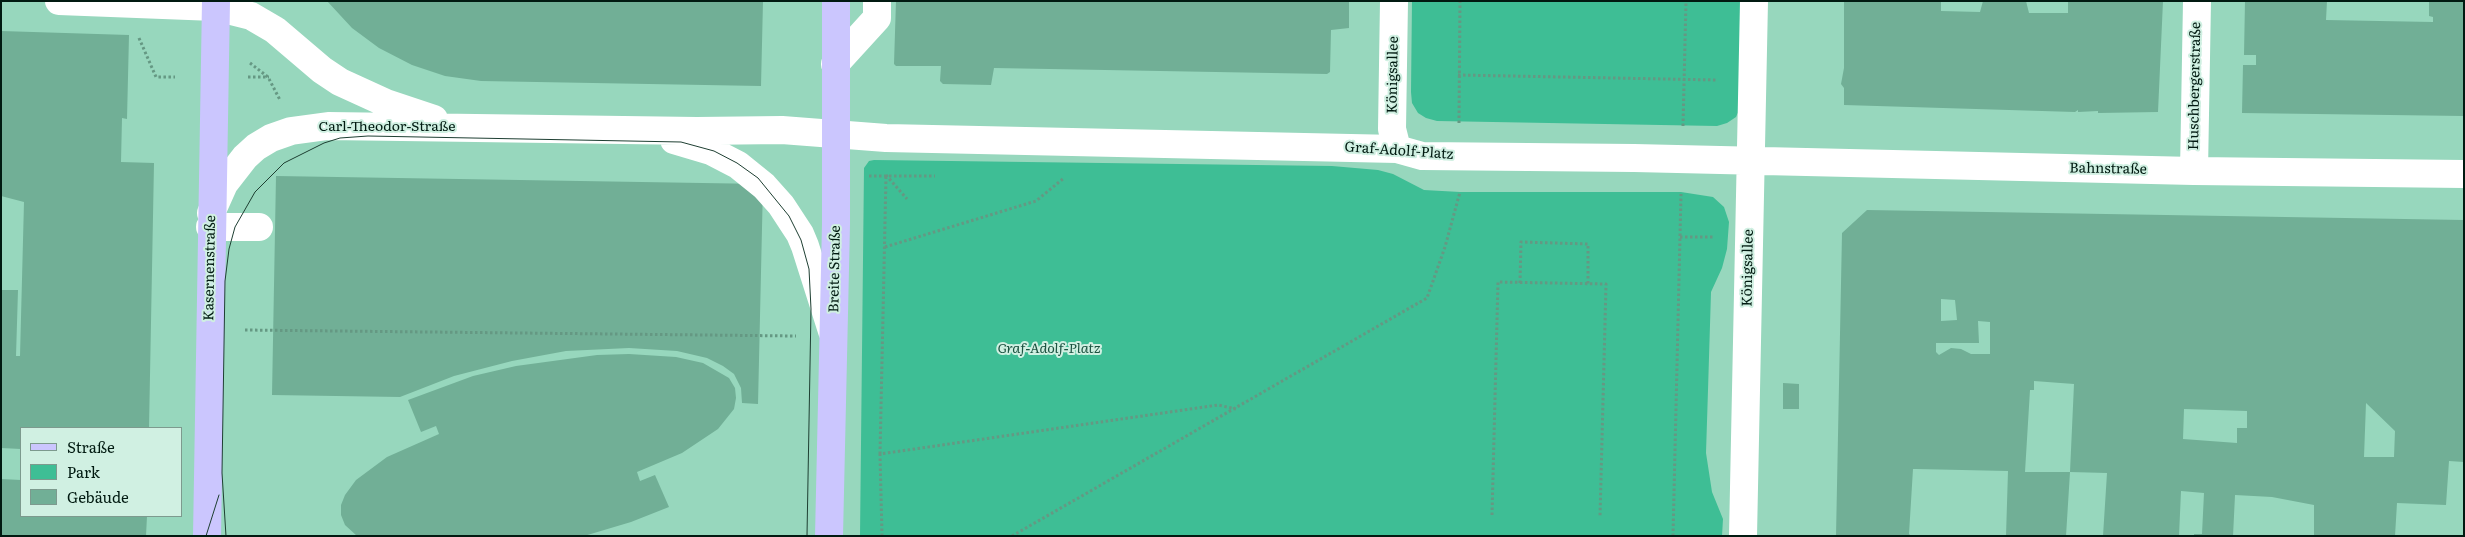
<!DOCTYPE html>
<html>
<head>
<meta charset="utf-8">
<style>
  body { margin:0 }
  #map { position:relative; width:2465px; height:537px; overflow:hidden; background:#97d7bd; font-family:Literata,serif }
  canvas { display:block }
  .frame { position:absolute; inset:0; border:2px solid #011a11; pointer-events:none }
  .legend { position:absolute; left:20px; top:427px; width:162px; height:90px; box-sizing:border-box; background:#d0f0e2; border:1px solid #7d9a8e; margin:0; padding:6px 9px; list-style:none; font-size:15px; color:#011a11 }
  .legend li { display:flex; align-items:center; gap:10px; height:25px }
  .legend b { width:25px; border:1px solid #7d9a8e }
</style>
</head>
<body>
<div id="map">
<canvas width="2465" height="537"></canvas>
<div class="frame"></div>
<ul class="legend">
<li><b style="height:6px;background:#cbc6fe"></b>Straße</li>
<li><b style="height:14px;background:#3ebe95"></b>Park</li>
<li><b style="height:14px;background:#71af96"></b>Gebäude</li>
</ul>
</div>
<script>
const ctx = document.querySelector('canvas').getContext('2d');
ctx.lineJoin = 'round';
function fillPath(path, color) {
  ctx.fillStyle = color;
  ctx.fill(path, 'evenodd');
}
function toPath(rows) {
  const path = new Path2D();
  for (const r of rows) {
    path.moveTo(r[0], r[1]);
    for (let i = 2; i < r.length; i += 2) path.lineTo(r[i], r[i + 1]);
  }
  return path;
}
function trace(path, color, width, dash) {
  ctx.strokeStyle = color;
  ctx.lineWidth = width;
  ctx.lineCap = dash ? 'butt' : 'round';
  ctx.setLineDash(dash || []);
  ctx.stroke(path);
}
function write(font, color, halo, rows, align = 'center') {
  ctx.font = font + ' Literata,serif';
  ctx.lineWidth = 4;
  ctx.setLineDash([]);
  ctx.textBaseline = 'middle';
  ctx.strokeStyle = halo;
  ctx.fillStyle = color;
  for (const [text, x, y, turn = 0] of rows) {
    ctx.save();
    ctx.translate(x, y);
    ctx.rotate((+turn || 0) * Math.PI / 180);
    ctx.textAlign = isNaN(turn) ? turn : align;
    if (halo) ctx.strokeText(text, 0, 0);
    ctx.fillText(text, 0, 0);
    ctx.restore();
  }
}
fillPath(toPath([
  [1412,1,1740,1,1740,108,1736,117,1727,123,1717,126,1437,121,1426,118,1418,113,1412,103,1411,92],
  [874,160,1332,166,1378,170,1393,174,1424,190,1460,192,1681,192,1713,197,1724,207,1729,222,1727,249,1722,268,1711,292,1708,390,1706,453,1712,492,1723,519,1722,536,860,536,864,168,869,161]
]), '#3ebe95');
fillPath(toPath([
  [327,1,763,1,761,86,481,81,445,76,412,65,379,48,352,28],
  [896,1,1349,1,1349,28,1331,30,1330,72,1327,74,994,68,991,85,943,84,940,81,941,66,896,66,894,64],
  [1844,1,1941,1,1941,11,1980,12,1983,1,2026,1,2029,13,2068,13,2068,1,2163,1,2158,112,2098,113,2098,111,2078,112,2078,110,2075,112,1844,105,1844,88,1841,84,1844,68],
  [2245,1,2327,1,2326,20,2433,22,2433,17,2429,16,2429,1,2464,1,2464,116,2242,113,2243,65,2256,65,2256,55,2244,55],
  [1,31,129,35,127,119,122,118,121,162,154,163,149,428,21,428,21,449,1,448,1,290,18,290,16,356,20,356,24,202,1,196],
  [276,176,763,184,758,404,742,403,741,388,734,374,723,366,707,358,677,351,629,348,566,351,512,361,454,376,400,397,272,395],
  [1867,210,2464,220,2464,462,2449,461,2446,505,2397,503,2395,536,2314,536,2314,505,2272,497,2235,495,2233,536,2194,536,2194,534,2202,534,2204,493,2181,491,2179,536,2103,536,2107,473,2070,472,2074,384,2034,381,2034,390,2030,390,2025,472,2070,472,2066,536,2006,536,2008,471,1916,469,1913,469,1909,534,1911,536,1836,536,1842,233],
  [1941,299,1955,300,1957,320,1941,321],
  [1978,321,1990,322,1990,354,1971,354,1961,349,1951,348,1939,355,1936,352,1936,343,1979,343],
  [2366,403,2395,431,2394,457,2364,457],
  [2184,409,2247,411,2247,428,2237,428,2237,443,2183,439],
  [629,354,676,357,703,363,729,378,735,388,736,398,734,409,718,429,682,453,637,472,640,481,655,475,669,507,631,522,584,536,357,536,345,525,341,515,341,505,345,495,356,480,387,457,439,434,436,426,421,432,408,400,473,376,516,366,597,355],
  [1783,383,1799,384,1799,409,1783,409],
  [1,479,21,480,21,516,147,516,146,536,1,536]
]), '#71af96');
trace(toPath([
  [139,38,156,77,175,77],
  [250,63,268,77,280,100],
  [1458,75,1717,80],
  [248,77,269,77],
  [1459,123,1460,1],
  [1683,126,1686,1],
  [886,175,907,199],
  [869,176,935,176],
  [1680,237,1715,237],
  [885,247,1036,201,1064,178],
  [1520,283,1521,242,1588,244,1588,284],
  [245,330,796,336],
  [880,454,886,176],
  [1492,515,1498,282,1606,284,1600,517],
  [882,536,880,454,1218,405,1236,409],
  [1012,536,1427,298,1445,247,1460,192],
  [1673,536,1681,194]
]), '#659883', 3, [2.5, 2.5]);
trace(toPath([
  [59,1,215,7,251,16,275,30,322,70,340,82,386,103,434,119],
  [1394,1,1392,129,1397,149],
  [835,64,877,18,877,1],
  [674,140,711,151,738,165,764,186,781,205,800,234,805,246,832,331],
  [2194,171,2197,1],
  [211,213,224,184,245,157,256,147,271,138,291,131,328,126,697,131,782,130,886,138,1397,149,1422,156,1634,158,2194,171,2464,174],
  [210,227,259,227],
  [1743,536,1754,1]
]), '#fff', 28);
trace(toPath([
  [207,536,216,1],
  [829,536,836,224,836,1]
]), '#cbc6fe', 28);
trace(toPath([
  [206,536,219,495],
  [226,536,222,473,225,281,229,249,235,227,255,192,284,163,324,143,340,138,368,136,681,142,714,151,737,163,758,178,789,216,801,240,809,269,811,309,807,536]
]), '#1e3f32', 1);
write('14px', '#011a11', '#d0f0e2', [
  ["Königsallee",1393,75,-89],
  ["Huschbergerstraße",2195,86,-89],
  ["Carl-Theodor-Straße",387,127],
  ["Graf-Adolf-Platz",1399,151,4],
  ["Bahnstraße",2108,169,1],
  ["Kasernenstraße",210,268,-89],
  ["Königsallee",1748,268,-89],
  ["Breite Straße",835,269,-89]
]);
write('italic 14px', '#1b5240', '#d0f0e2', [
  ["Graf-Adolf-Platz",1049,349]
]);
</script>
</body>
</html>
